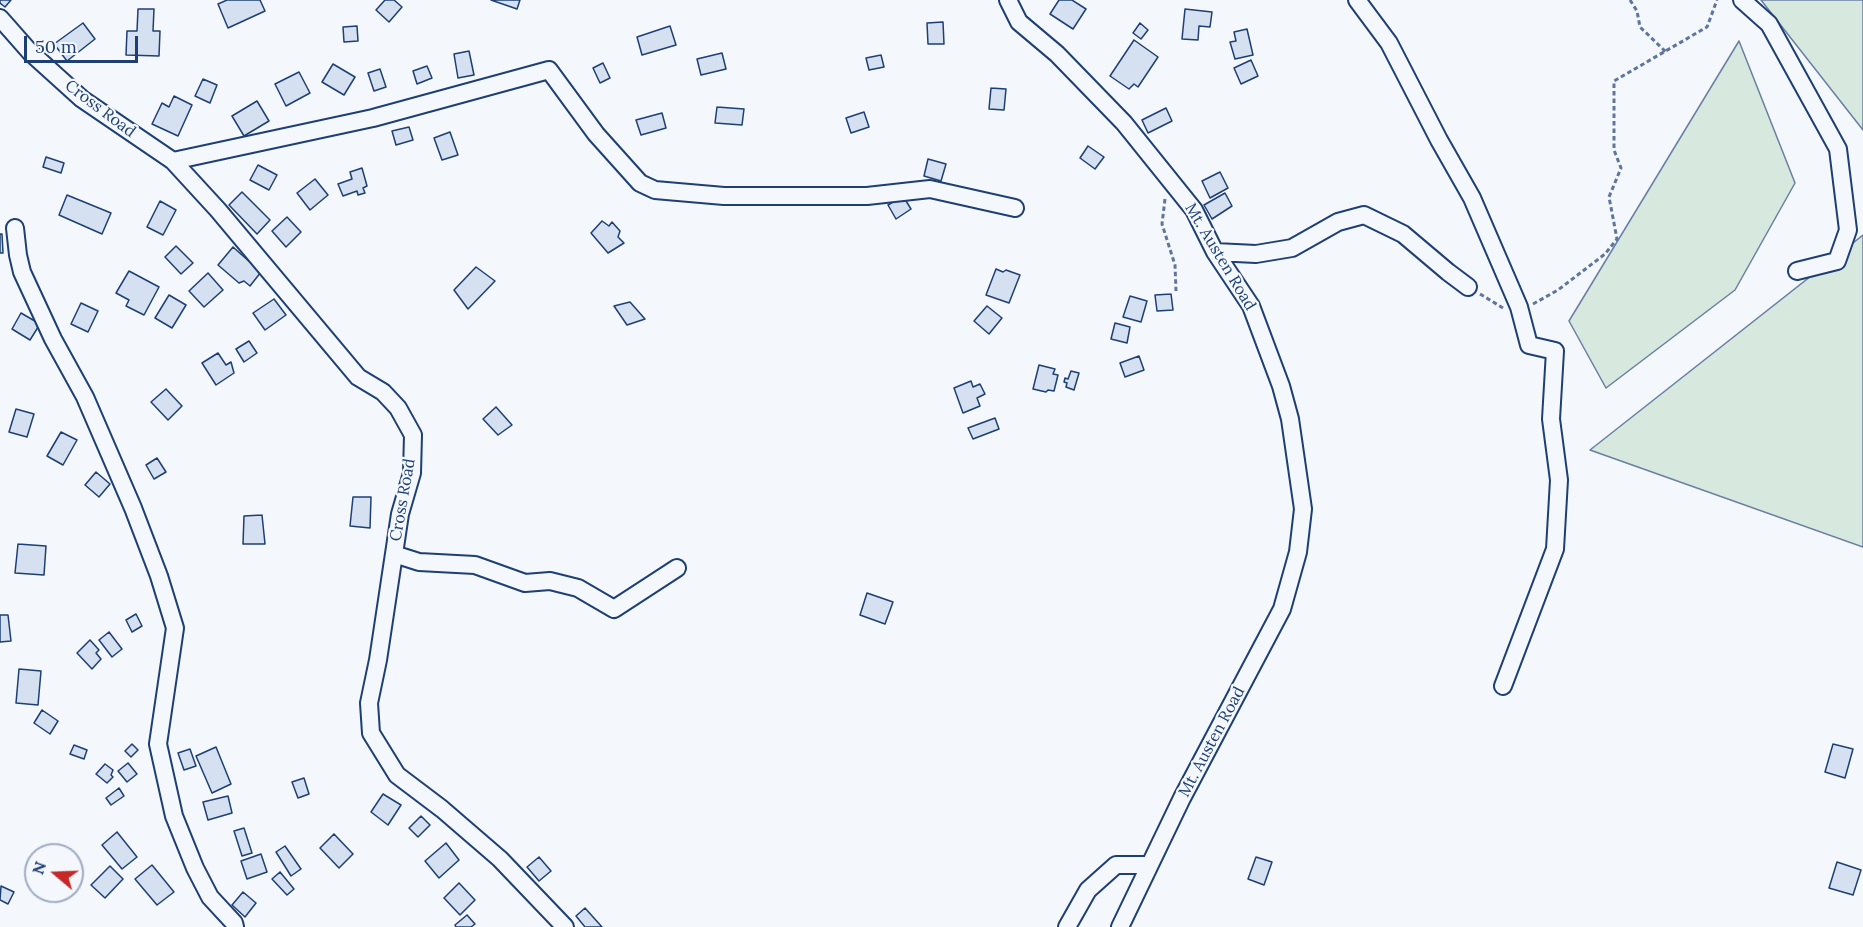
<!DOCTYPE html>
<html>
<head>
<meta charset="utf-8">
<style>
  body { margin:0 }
  #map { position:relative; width:1863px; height:927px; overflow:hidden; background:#f4f7fb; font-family:Lora,serif }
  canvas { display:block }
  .north { position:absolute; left:24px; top:843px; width:60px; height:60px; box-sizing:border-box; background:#f4f7fb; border:2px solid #9eadc5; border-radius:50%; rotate:289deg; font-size:16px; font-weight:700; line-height:24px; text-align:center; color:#1d3f73 }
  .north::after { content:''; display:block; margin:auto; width:21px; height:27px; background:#c62828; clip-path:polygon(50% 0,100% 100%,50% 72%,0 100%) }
  .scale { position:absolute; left:24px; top:36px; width:114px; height:27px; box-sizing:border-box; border:3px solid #1d3f73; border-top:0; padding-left:8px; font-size:18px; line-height:21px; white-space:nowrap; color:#1d3f73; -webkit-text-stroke:4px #f4f7fb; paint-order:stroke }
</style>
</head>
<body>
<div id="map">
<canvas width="1863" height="927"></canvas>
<div class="north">N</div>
<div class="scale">50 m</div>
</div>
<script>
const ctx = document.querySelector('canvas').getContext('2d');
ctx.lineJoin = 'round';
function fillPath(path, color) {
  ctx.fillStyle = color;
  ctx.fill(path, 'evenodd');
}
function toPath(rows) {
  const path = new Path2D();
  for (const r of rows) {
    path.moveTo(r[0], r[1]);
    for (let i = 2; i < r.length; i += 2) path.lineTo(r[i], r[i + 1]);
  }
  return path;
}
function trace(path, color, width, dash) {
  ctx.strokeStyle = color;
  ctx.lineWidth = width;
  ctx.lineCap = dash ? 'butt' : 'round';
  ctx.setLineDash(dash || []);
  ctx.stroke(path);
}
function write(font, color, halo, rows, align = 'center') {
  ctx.font = font + ' Lora,serif';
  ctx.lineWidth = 4.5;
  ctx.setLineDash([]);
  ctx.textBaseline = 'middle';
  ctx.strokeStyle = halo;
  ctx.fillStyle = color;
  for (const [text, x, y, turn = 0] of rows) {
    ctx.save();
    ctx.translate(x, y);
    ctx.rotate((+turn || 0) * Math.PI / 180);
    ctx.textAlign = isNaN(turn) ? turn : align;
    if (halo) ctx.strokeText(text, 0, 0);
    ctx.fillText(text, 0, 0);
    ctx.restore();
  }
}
const green = toPath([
  [1761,0,1863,0,1863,130,1761,0],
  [1739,41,1795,183,1735,290,1606,388,1569,321,1739,41],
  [1863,235,1863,547,1590,450,1863,235]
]);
fillPath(green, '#d7e8df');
trace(green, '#687fa3', 1.5);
const building = toPath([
  [0,0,11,0,5,7,0,3,0,0],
  [227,0,260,0,265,11,228,28,218,4,227,0],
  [385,0,394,0,402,7,389,22,376,10,385,0],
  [491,0,520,0,517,9,491,0],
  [1059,0,1072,0,1086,9,1073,29,1050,14,1059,0],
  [138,9,154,9,153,31,160,31,159,56,126,55,127,31,137,31,138,9],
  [1185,9,1212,12,1210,27,1199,26,1198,40,1182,39,1185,9],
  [943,22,944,44,928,44,927,23,943,22],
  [83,23,95,39,67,61,54,44,83,23],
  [1140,23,1148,30,1141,39,1133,33,1140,23],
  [357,26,358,41,344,42,343,27,357,26],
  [670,26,676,45,642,55,637,37,670,26],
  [1247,29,1253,55,1235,59,1230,42,1236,41,1234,32,1247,29],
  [1134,40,1158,57,1138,87,1134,84,1129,89,1110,76,1134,40],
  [469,51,474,75,458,78,454,54,469,51],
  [722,53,726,69,701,75,697,59,722,53],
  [881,55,884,67,869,70,866,58,881,55],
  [1251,60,1258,76,1241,84,1234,68,1251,60],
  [603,63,610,78,600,83,593,68,603,63],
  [333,64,355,77,344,95,322,82,333,64],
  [427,66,432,78,417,84,413,71,427,66],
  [380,69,386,87,374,91,368,73,380,69],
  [299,72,310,93,286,106,275,84,299,72],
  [203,79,217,85,210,103,195,96,203,79],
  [991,88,1006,89,1004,110,989,109,991,88],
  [174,96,192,105,178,136,152,124,162,103,169,107,174,96],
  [257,101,269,121,244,136,232,116,257,101],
  [717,107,744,109,742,125,715,123,717,107],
  [1166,108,1172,121,1148,133,1142,120,1166,108],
  [864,112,869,127,851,133,846,118,864,112],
  [662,113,666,128,641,135,636,120,662,113],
  [409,127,413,140,396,145,392,131,409,127],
  [450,132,458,155,442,160,434,138,450,132],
  [1088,146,1104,157,1095,169,1080,158,1088,146],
  [46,157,64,163,61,173,43,167,46,157],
  [928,159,946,164,941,181,924,176,928,159],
  [258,165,277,175,269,190,250,180,258,165],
  [362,168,367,186,363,188,365,193,358,195,357,191,343,196,338,184,352,179,350,172,362,168],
  [1220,172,1228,188,1210,198,1202,181,1220,172],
  [315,179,328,195,310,210,297,193,315,179],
  [242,192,270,220,257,234,229,205,242,192],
  [1225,193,1232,206,1212,219,1204,205,1225,193],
  [67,195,111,213,102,234,59,215,67,195],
  [903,196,911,209,896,219,888,205,903,196],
  [160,201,176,210,163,235,147,227,160,201],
  [287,217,301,232,286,247,272,231,287,217],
  [602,221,609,226,612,222,620,231,618,237,624,243,608,253,591,233,602,221],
  [0,234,2,234,3,253,0,253,0,234],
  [176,246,193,263,181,274,165,257,176,246],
  [233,247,261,272,250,286,244,281,239,283,218,265,233,247],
  [476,267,495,281,468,309,454,290,476,267],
  [996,269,1003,272,1006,270,1020,275,1009,303,986,295,996,269],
  [129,271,159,287,144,315,126,306,129,300,116,293,129,271],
  [208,273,223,290,204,307,189,291,208,273],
  [1171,294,1173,310,1157,311,1155,295,1171,294],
  [169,295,186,305,172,328,155,318,169,295],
  [1130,296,1147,301,1141,322,1123,317,1130,296],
  [274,299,286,315,265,330,253,313,274,299],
  [630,302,645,319,627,325,614,306,630,302],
  [81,303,98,311,88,332,71,324,81,303],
  [987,306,1002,318,989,334,974,321,987,306],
  [21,313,40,324,30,340,12,329,21,313],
  [1115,323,1130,327,1127,343,1111,339,1115,323],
  [249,341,257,353,244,362,236,349,249,341],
  [218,353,226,365,231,362,234,373,216,385,202,363,218,353],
  [1139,356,1144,370,1125,377,1120,363,1139,356],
  [1039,365,1055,369,1053,374,1058,375,1054,391,1048,390,1046,392,1033,389,1039,365],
  [1071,371,1079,373,1074,390,1066,387,1067,383,1064,382,1065,378,1068,379,1071,371],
  [971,381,973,387,980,384,985,394,977,398,980,406,963,413,954,388,971,381],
  [166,389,182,406,168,420,151,402,166,389],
  [496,407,512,425,498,435,483,419,496,407],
  [16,409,34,414,27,437,9,432,16,409],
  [995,418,999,429,973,439,968,428,995,418],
  [61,432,77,440,63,465,47,456,61,432],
  [157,458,166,472,154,479,146,465,157,458],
  [96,472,110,484,99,497,85,485,96,472],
  [353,497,371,497,370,528,350,526,353,497],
  [262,515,265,544,243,544,244,516,262,515],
  [18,544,46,546,44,575,15,573,18,544],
  [867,593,893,602,885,624,860,615,867,593],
  [136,614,142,626,132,632,126,620,136,614],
  [0,615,8,615,11,641,0,642,0,615],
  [109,632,122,649,112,657,99,640,109,632],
  [90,640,99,650,96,653,101,659,92,669,77,653,90,640],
  [19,669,41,671,38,705,16,703,19,669],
  [42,710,58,721,50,734,34,723,42,710],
  [132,744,138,750,131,757,125,751,132,744],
  [1833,744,1853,749,1845,778,1825,772,1833,744],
  [74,745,87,750,84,759,70,754,74,745],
  [216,747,231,784,212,793,196,756,216,747],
  [190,749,196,766,184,770,178,753,190,749],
  [128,763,137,774,127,782,118,771,128,763],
  [105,764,113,770,111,775,113,777,107,783,96,774,105,764],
  [304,778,309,794,298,798,292,782,304,778],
  [119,788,124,796,111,805,106,798,119,788],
  [383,794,401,805,388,825,371,812,383,794],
  [228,796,232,813,208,820,203,802,228,796],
  [421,816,430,825,418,837,409,828,421,816],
  [244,828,252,853,242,856,234,831,244,828],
  [117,832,137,857,122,869,102,845,117,832],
  [334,834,353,854,339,868,320,848,334,834],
  [446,843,459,860,439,878,425,861,446,843],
  [285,846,301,869,291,876,276,852,285,846],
  [261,854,267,872,247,879,241,861,261,854],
  [539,857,551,871,539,881,527,867,539,857],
  [1256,857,1272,862,1264,885,1248,879,1256,857],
  [1837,862,1861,870,1853,895,1829,888,1837,862],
  [152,865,174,892,157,905,135,879,152,865],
  [110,866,123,879,105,898,91,885,110,866],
  [280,872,294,889,287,895,272,879,280,872],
  [459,883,475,900,460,915,444,898,459,883],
  [1,886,14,892,8,904,0,900,1,886],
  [243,892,256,903,245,917,232,905,243,892],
  [585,908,602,927,585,927,576,916,585,908],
  [467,915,475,924,471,927,456,927,455,925,467,915]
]);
fillPath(building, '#d5e0f0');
trace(building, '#1d3f73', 1.5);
const minor = toPath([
  [1008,0,1019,22,1057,54,1124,123,1194,210,1215,252,1251,306,1281,386,1290,419,1303,509,1298,552,1282,609,1182,798,1120,927],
  [1357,0,1389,43,1439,140,1472,198,1519,307,1529,345,1555,351,1551,419,1559,480,1555,549,1503,686],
  [1742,0,1769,24,1838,149,1848,230,1837,261,1797,271],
  [0,18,30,52,82,99,173,161,218,210,358,377,383,392,398,408,413,435,412,473,400,514,378,660,369,703,371,733,397,775,442,809,500,859,565,927],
  [173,161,373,118,549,70,596,134,640,183,655,190,724,196,867,196,930,189,1015,208],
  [15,228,18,255,22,272,53,339,85,397,133,508,159,576,175,628,158,744,174,816,195,868,210,897,234,923,235,927],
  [1215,252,1256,254,1292,248,1338,222,1364,215,1403,234,1448,272,1468,287],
  [394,554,419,562,475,565,525,583,550,581,578,588,614,609,677,568],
  [1067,927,1088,890,1116,865,1149,865]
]);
trace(minor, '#1d3f73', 20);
trace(toPath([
  [1630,0,1637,11,1640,27,1666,52],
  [1165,199,1162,224,1175,265,1176,291],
  [1480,294,1503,308],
  [1533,304,1558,290,1605,254,1617,239,1609,197,1621,168,1614,150,1614,81,1707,27,1717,0]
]), '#5e769c', 3, [4.5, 3]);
trace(minor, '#f4f7fb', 16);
write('16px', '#1d3f73', '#f4f7fb', [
  ["Cross Road",100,109,37],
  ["Mt. Austen Road",1220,257,59],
  ["Cross Road",403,500,-80],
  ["Mt. Austen Road",1212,742,-62]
]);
</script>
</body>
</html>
